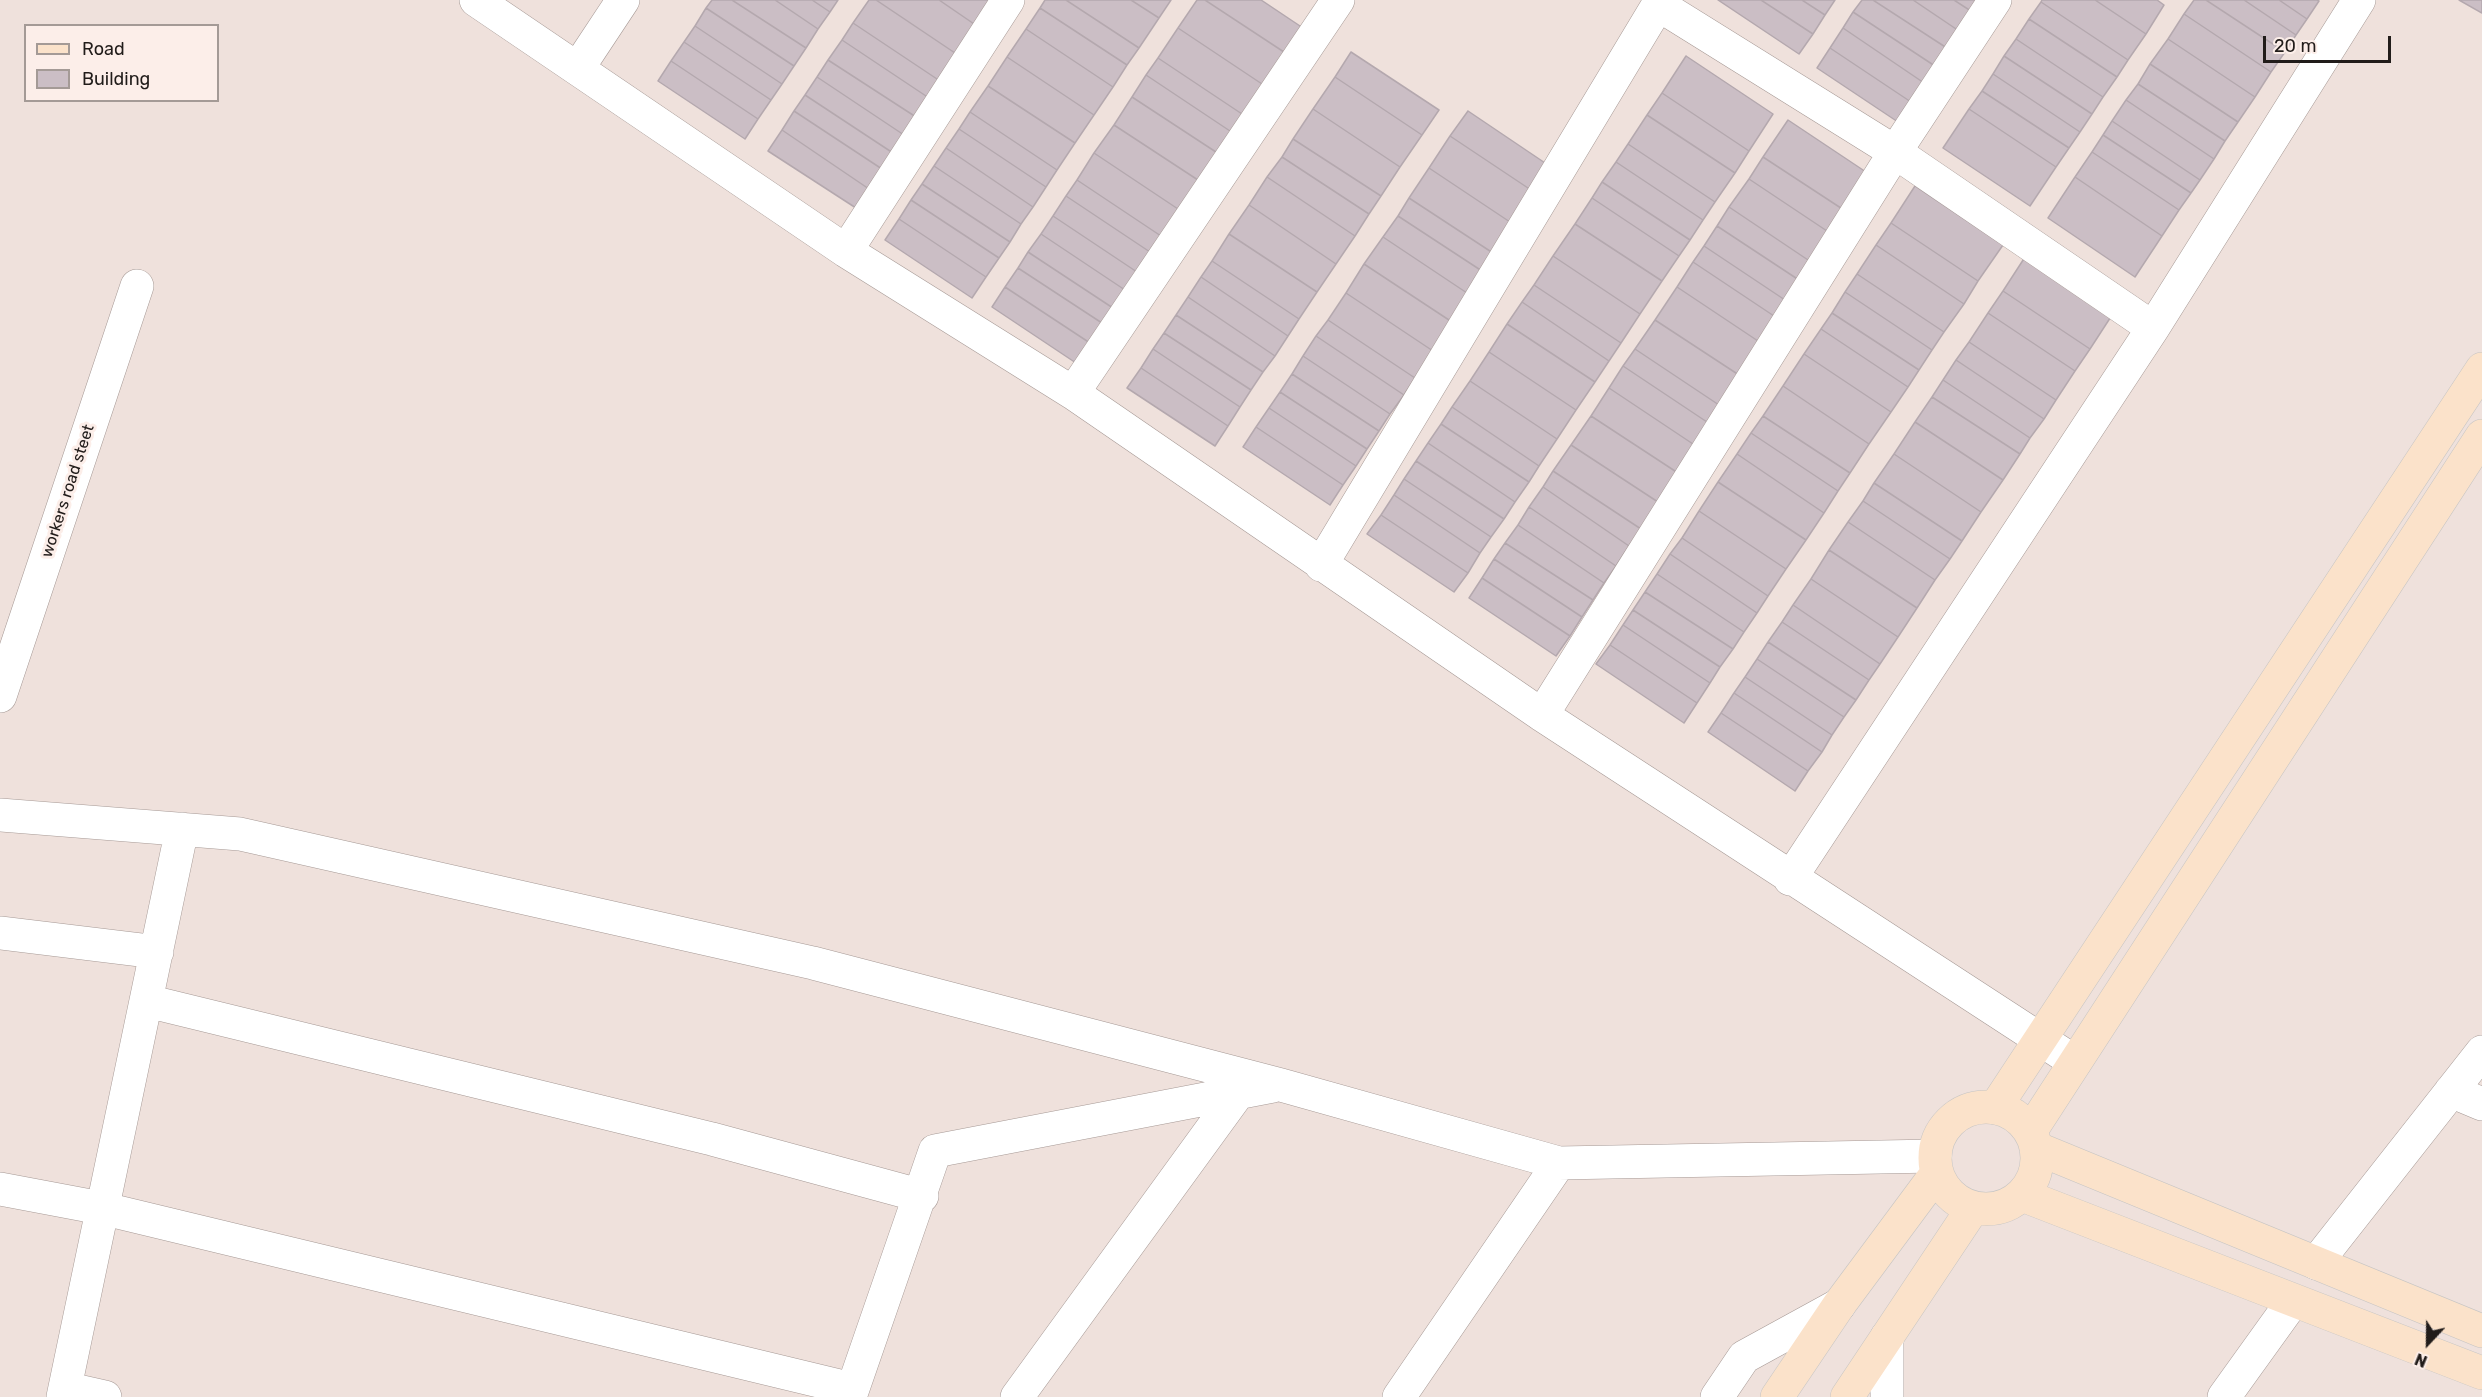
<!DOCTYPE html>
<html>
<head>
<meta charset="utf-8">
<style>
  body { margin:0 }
  #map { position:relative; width:2482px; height:1397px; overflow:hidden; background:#efe1dc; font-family:Rubik,sans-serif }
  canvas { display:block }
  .legend { position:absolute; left:24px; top:24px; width:195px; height:78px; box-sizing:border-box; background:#fceee9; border:2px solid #a49a96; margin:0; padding:8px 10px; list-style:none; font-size:18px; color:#211c1a }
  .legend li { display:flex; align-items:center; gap:12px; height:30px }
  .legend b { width:30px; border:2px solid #a49a96 }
  .north { position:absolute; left:2398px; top:1313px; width:60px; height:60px; -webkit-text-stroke:4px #fceee9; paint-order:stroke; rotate:202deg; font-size:16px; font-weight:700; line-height:24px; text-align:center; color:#211c1a }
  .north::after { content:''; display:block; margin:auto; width:21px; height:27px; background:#211c1a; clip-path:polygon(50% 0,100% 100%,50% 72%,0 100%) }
  .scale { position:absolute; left:2263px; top:36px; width:128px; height:27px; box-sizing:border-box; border:3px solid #211c1a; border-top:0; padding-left:8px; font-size:18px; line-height:21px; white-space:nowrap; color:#211c1a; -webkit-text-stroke:4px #fceee9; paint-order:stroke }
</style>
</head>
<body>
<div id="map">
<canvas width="2482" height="1397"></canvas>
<ul class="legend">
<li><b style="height:8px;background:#fbe2ca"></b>Road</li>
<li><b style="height:16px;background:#cbbec5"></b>Building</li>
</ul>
<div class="north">N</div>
<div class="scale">20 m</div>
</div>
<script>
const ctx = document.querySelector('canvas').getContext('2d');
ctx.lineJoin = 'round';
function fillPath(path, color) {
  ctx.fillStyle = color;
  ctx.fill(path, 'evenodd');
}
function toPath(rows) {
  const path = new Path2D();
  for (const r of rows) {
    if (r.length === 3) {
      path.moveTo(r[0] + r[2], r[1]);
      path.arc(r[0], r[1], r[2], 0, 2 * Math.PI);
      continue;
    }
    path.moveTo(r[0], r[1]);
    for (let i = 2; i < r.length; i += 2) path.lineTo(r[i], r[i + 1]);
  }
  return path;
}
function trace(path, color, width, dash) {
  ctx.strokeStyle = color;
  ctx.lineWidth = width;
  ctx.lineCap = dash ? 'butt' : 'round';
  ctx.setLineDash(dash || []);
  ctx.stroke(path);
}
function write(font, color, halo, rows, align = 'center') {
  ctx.font = font + ' Rubik,sans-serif';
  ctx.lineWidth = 6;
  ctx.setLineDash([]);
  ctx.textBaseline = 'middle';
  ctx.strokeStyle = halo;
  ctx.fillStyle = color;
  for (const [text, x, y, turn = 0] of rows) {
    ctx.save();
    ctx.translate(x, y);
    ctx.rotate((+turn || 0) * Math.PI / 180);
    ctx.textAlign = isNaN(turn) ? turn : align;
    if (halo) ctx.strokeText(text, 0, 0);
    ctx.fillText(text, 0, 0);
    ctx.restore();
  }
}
const building = toPath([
  [712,0,732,0,806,48,794,66,706,8,712,0],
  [732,0,775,0,818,29,806,48,732,0],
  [775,0,812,0,830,12,818,29,775,0],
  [812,0,838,0,830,12,812,0],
  [869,0,876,0,958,55,940,81,853,23,869,0],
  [876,0,939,0,977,26,958,55,876,0],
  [939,0,994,0,977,26,939,0],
  [1045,0,1066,0,1139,48,1127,65,1040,8,1045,0],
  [1066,0,1131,0,1159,18,1139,48,1066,0],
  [1131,0,1171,0,1159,18,1131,0],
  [1197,0,1205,0,1287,54,1265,86,1178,28,1197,0],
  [1205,0,1261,0,1303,28,1287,54,1205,0],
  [1718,0,1761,0,1813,34,1799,54,1718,0],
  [1761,0,1802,0,1825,15,1813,34,1761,0],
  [1802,0,1835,0,1825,15,1802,0],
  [1862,0,1873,0,1953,52,1941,70,1853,12,1862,0],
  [1873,0,1913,0,1965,35,1953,52,1873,0],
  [1913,0,1954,0,1977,15,1965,35,1913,0],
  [1954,0,1988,0,1977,15,1954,0],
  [2042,0,2095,0,2146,34,2128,60,2041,2,2042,0],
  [2095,0,2157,0,2164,5,2146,34,2095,0],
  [2194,0,2206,0,2285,52,2271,72,2184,14,2194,0],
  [2206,0,2244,0,2296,35,2285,52,2206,0],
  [2244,0,2279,0,2307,19,2296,35,2244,0],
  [2279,0,2317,0,2319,1,2307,19,2279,0],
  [2459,0,2482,0,2482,13,2459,0],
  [2041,2,2128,60,2117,77,2029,19,2041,2],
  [706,8,794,66,782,84,695,26,706,8],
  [1040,8,1127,65,1113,87,1026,29,1040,8],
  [1853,12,1941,70,1930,87,1843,28,1853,12],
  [2184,14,2271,72,2255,97,2168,39,2184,14],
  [2029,19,2117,77,2103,97,2016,39,2029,19],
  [853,23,940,81,929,98,842,40,853,23],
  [695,26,782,84,771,100,684,42,695,26],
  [1178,28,1265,86,1245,116,1158,58,1178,28],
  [1843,28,1930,87,1917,106,1830,48,1843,28],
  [1026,29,1113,87,1094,115,1007,57,1026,29],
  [2016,39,2103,97,2092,114,2004,56,2016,39],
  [2168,39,2255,97,2238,122,2150,64,2168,39],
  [842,40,929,98,916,117,828,60,842,40],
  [684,42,771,100,758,119,671,61,684,42],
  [1830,48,1917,106,1904,126,1817,68,1830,48],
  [1351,52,1439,110,1422,135,1335,77,1351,52],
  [1686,56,1773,114,1749,151,1662,93,1686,56],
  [2004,56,2092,114,2080,132,1993,74,2004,56],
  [1007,57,1094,115,1075,143,988,86,1007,57],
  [1158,58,1245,116,1233,133,1146,75,1158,58],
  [828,60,916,117,904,135,817,77,828,60],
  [671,61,758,119,745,139,658,81,671,61],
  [2150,64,2238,122,2225,141,2138,84,2150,64],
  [1993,74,2080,132,2069,148,1982,91,1993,74],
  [1146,75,1233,133,1219,154,1132,97,1146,75],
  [817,77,904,135,893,153,805,95,817,77],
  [1335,77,1422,135,1400,167,1313,109,1335,77],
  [2138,84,2225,141,2214,159,2126,100,2138,84],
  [988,86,1075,143,1057,170,970,112,988,86],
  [1982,91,2069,148,2056,167,1969,109,1982,91],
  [1662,93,1749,151,1735,173,1647,115,1662,93],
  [805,95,893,153,882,169,794,111,805,95],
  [1132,97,1219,154,1201,182,1114,125,1132,97],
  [2126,100,2214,159,2200,180,2112,121,2126,100],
  [1313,109,1400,167,1381,196,1293,139,1313,109],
  [1969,109,2056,167,2030,206,1943,148,1969,109],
  [794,111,882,169,869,189,782,130,794,111],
  [1468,111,1554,169,1537,194,1450,136,1468,111],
  [970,112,1057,170,1046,187,959,129,970,112],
  [1647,115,1735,173,1715,202,1628,144,1647,115],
  [1788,120,1875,178,1850,214,1763,157,1788,120],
  [2112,121,2200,180,2191,193,2103,135,2112,121],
  [1114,125,1201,182,1181,211,1094,153,1114,125],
  [959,129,1046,187,1033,207,946,148,959,129],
  [782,130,869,189,856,208,768,151,782,130],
  [2103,135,2191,193,2179,210,2092,152,2103,135],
  [1450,136,1537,194,1516,226,1429,168,1450,136],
  [1293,139,1381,196,1369,214,1282,157,1293,139],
  [1628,144,1715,202,1703,220,1616,162,1628,144],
  [946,148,1033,207,1021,224,934,166,946,148],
  [2092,152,2179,210,2162,236,2075,177,2092,152],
  [1094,153,1181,211,1164,238,1077,180,1094,153],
  [1282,157,1369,214,1355,236,1267,177,1282,157],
  [1763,157,1850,214,1836,237,1749,179,1763,157],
  [1616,162,1703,220,1690,240,1602,182,1616,162],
  [934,166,1021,224,1010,242,922,184,934,166],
  [1429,168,1516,226,1496,255,1409,198,1429,168],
  [1267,177,1355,236,1336,264,1249,205,1267,177],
  [2075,177,2162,236,2135,277,2048,218,2075,177],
  [1749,179,1836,237,1817,266,1729,207,1749,179],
  [1077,180,1164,238,1153,254,1066,196,1077,180],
  [1602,182,1690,240,1679,256,1592,198,1602,182],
  [922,184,1010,242,999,258,911,200,922,184],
  [1915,186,2003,245,1978,281,1891,223,1915,186],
  [1066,196,1153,254,1140,274,1053,216,1066,196],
  [1409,198,1496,255,1485,273,1398,216,1409,198],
  [1592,198,1679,256,1662,281,1575,224,1592,198],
  [911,200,999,258,986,277,899,219,911,200],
  [1249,205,1336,264,1317,292,1229,234,1249,205],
  [1729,207,1817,266,1805,284,1717,226,1729,207],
  [1053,216,1140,274,1128,292,1041,234,1053,216],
  [1398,216,1485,273,1470,295,1383,237,1398,216],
  [899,219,986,277,972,298,885,240,899,219],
  [1891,223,1978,281,1964,304,1876,245,1891,223],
  [1575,224,1662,281,1640,314,1553,256,1575,224],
  [1717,226,1805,284,1791,304,1704,246,1717,226],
  [1041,234,1128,292,1116,310,1028,252,1041,234],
  [1229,234,1317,292,1299,319,1212,261,1229,234],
  [1383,237,1470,295,1452,322,1364,264,1383,237],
  [1876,245,1964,304,1944,332,1857,274,1876,245],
  [1704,246,1791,304,1780,320,1693,262,1704,246],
  [1028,252,1116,310,1105,325,1018,268,1028,252],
  [2027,254,2114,312,2090,349,2003,291,2027,254],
  [1553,256,1640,314,1621,343,1534,285,1553,256],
  [1212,261,1299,319,1288,336,1201,277,1212,261],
  [1693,262,1780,320,1764,345,1677,287,1693,262],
  [1364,264,1452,322,1433,351,1346,293,1364,264],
  [1018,268,1105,325,1093,345,1005,287,1018,268],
  [1857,274,1944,332,1932,350,1845,292,1857,274],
  [1201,277,1288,336,1275,356,1188,297,1201,277],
  [1534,285,1621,343,1609,361,1522,302,1534,285],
  [1005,287,1093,345,1079,365,992,307,1005,287],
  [1677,287,1764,345,1742,377,1655,320,1677,287],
  [2003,291,2090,349,2075,371,1988,313,2003,291],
  [1845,292,1932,350,1919,370,1832,313,1845,292],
  [1346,293,1433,351,1415,378,1328,320,1346,293],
  [1188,297,1275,356,1263,372,1176,315,1188,297],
  [1522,302,1609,361,1595,382,1507,324,1522,302],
  [1832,313,1919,370,1908,387,1821,329,1832,313],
  [1988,313,2075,371,2056,400,1969,342,1988,313],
  [1176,315,1263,372,1251,390,1164,333,1176,315],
  [1328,320,1415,378,1404,395,1316,336,1328,320],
  [1655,320,1742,377,1722,407,1635,349,1655,320],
  [1507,324,1595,382,1576,410,1489,352,1507,324],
  [1821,329,1908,387,1891,412,1804,354,1821,329],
  [1164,333,1251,390,1240,407,1153,349,1164,333],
  [1316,336,1404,395,1390,414,1303,356,1316,336],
  [1969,342,2056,400,2044,419,1956,360,1969,342],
  [1153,349,1240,407,1228,426,1141,368,1153,349],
  [1635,349,1722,407,1710,424,1623,366,1635,349],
  [1489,352,1576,410,1557,439,1470,381,1489,352],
  [1804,354,1891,412,1869,444,1783,386,1804,354],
  [1303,356,1390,414,1379,431,1292,374,1303,356],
  [1956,360,2044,419,2030,438,1943,380,1956,360],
  [1623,366,1710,424,1696,446,1609,388,1623,366],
  [1141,368,1228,426,1215,446,1127,388,1141,368],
  [1292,374,1379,431,1367,449,1280,392,1292,374],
  [1943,380,2030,438,2020,454,1932,397,1943,380],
  [1470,381,1557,439,1539,466,1452,407,1470,381],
  [1783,386,1869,444,1850,473,1763,416,1783,386],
  [1609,388,1696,446,1678,473,1591,416,1609,388],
  [1280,392,1367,449,1356,466,1269,408,1280,392],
  [1932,397,2020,454,2003,480,1915,422,1932,397],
  [1452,407,1539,466,1529,482,1441,424,1452,407],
  [1269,408,1356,466,1343,485,1256,427,1269,408],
  [1591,416,1678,473,1658,502,1571,445,1591,416],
  [1763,416,1850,473,1838,491,1751,433,1763,416],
  [1915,422,2003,480,1981,512,1894,454,1915,422],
  [1441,424,1529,482,1515,502,1428,443,1441,424],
  [1256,427,1343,485,1330,505,1243,447,1256,427],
  [1751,433,1838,491,1824,513,1737,454,1751,433],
  [1428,443,1515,502,1504,519,1416,461,1428,443],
  [1571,445,1658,502,1641,529,1553,471,1571,445],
  [1737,454,1824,513,1806,540,1718,482,1737,454],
  [1894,454,1981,512,1962,541,1874,483,1894,454],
  [1416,461,1504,519,1491,537,1404,479,1416,461],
  [1553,471,1641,529,1629,546,1543,487,1553,471],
  [1404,479,1491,537,1480,553,1394,495,1404,479],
  [1718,482,1806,540,1786,569,1699,511,1718,482],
  [1874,483,1962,541,1950,559,1863,501,1874,483],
  [1543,487,1629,546,1616,566,1529,507,1543,487],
  [1394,495,1480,553,1468,573,1381,515,1394,495],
  [1863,501,1950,559,1935,580,1848,522,1863,501],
  [1529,507,1616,566,1604,583,1518,525,1529,507],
  [1699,511,1786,569,1768,596,1682,538,1699,511],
  [1381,515,1468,573,1454,592,1367,534,1381,515],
  [1848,522,1935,580,1917,608,1829,550,1848,522],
  [1518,525,1604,583,1593,600,1505,543,1518,525],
  [1682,538,1768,596,1757,613,1670,554,1682,538],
  [1505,543,1593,600,1582,617,1494,559,1505,543],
  [1829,550,1917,608,1898,637,1811,579,1829,550],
  [1670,554,1757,613,1744,632,1657,574,1670,554],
  [1494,559,1582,617,1570,636,1482,578,1494,559],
  [1657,574,1744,632,1733,649,1645,592,1657,574],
  [1482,578,1570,636,1556,656,1469,598,1482,578],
  [1811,579,1898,637,1880,664,1793,605,1811,579],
  [1645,592,1733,649,1720,667,1633,610,1645,592],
  [1793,605,1880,664,1869,680,1782,622,1793,605],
  [1633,610,1720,667,1710,683,1623,625,1633,610],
  [1782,622,1869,680,1856,700,1768,642,1782,622],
  [1623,625,1710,683,1697,703,1610,645,1623,625],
  [1768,642,1856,700,1844,717,1757,659,1768,642],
  [1610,645,1697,703,1684,723,1596,664,1610,645],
  [1757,659,1844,717,1832,735,1745,677,1757,659],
  [1745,677,1832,735,1822,752,1734,693,1745,677],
  [1734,693,1822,752,1808,771,1721,713,1734,693],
  [1721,713,1808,771,1795,791,1708,732,1721,713]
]);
fillPath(building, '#cbbec5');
trace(building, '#b4a8ae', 1.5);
const minor = toPath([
  [476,0,846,251,1073,393,1542,715,2075,1062],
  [1659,5,1895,152,2153,328],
  [578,68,623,0],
  [846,251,1008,0],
  [1073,393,1338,0],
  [1321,565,1661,0],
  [0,696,137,286],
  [1542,715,1895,152,1995,0],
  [0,815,240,834,813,963,1281,1085,1559,1163,1935,1156],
  [1790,879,2153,328,2359,0],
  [0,933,157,952],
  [147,1001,712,1139,922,1196],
  [2451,1091,2482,1104],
  [0,1189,101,1208,852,1389],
  [2316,1263,2482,1052],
  [65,1388,105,1397],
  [63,1397,182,829],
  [850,1397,935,1151,1273,1086],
  [1017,1397,1238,1093],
  [1399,1397,1559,1163],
  [1717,1397,1744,1357,1839,1305],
  [1887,1397,1887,1337],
  [2224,1397,2293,1301]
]);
const major = toPath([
  [1986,1158,51],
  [1995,1108,2482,369],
  [2030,1132,2482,436],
  [2036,1148,2482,1331],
  [2022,1195,2482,1373],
  [1777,1397,1839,1305,1937,1173],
  [1847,1397,1973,1208]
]);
trace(minor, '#a69995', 34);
trace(major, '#c5c4c3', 34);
trace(minor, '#fff', 33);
trace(major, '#fbe2ca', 33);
write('16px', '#211c1a', '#fceee9', [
  ["workers road steet",68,491,-72]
]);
</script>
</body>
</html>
